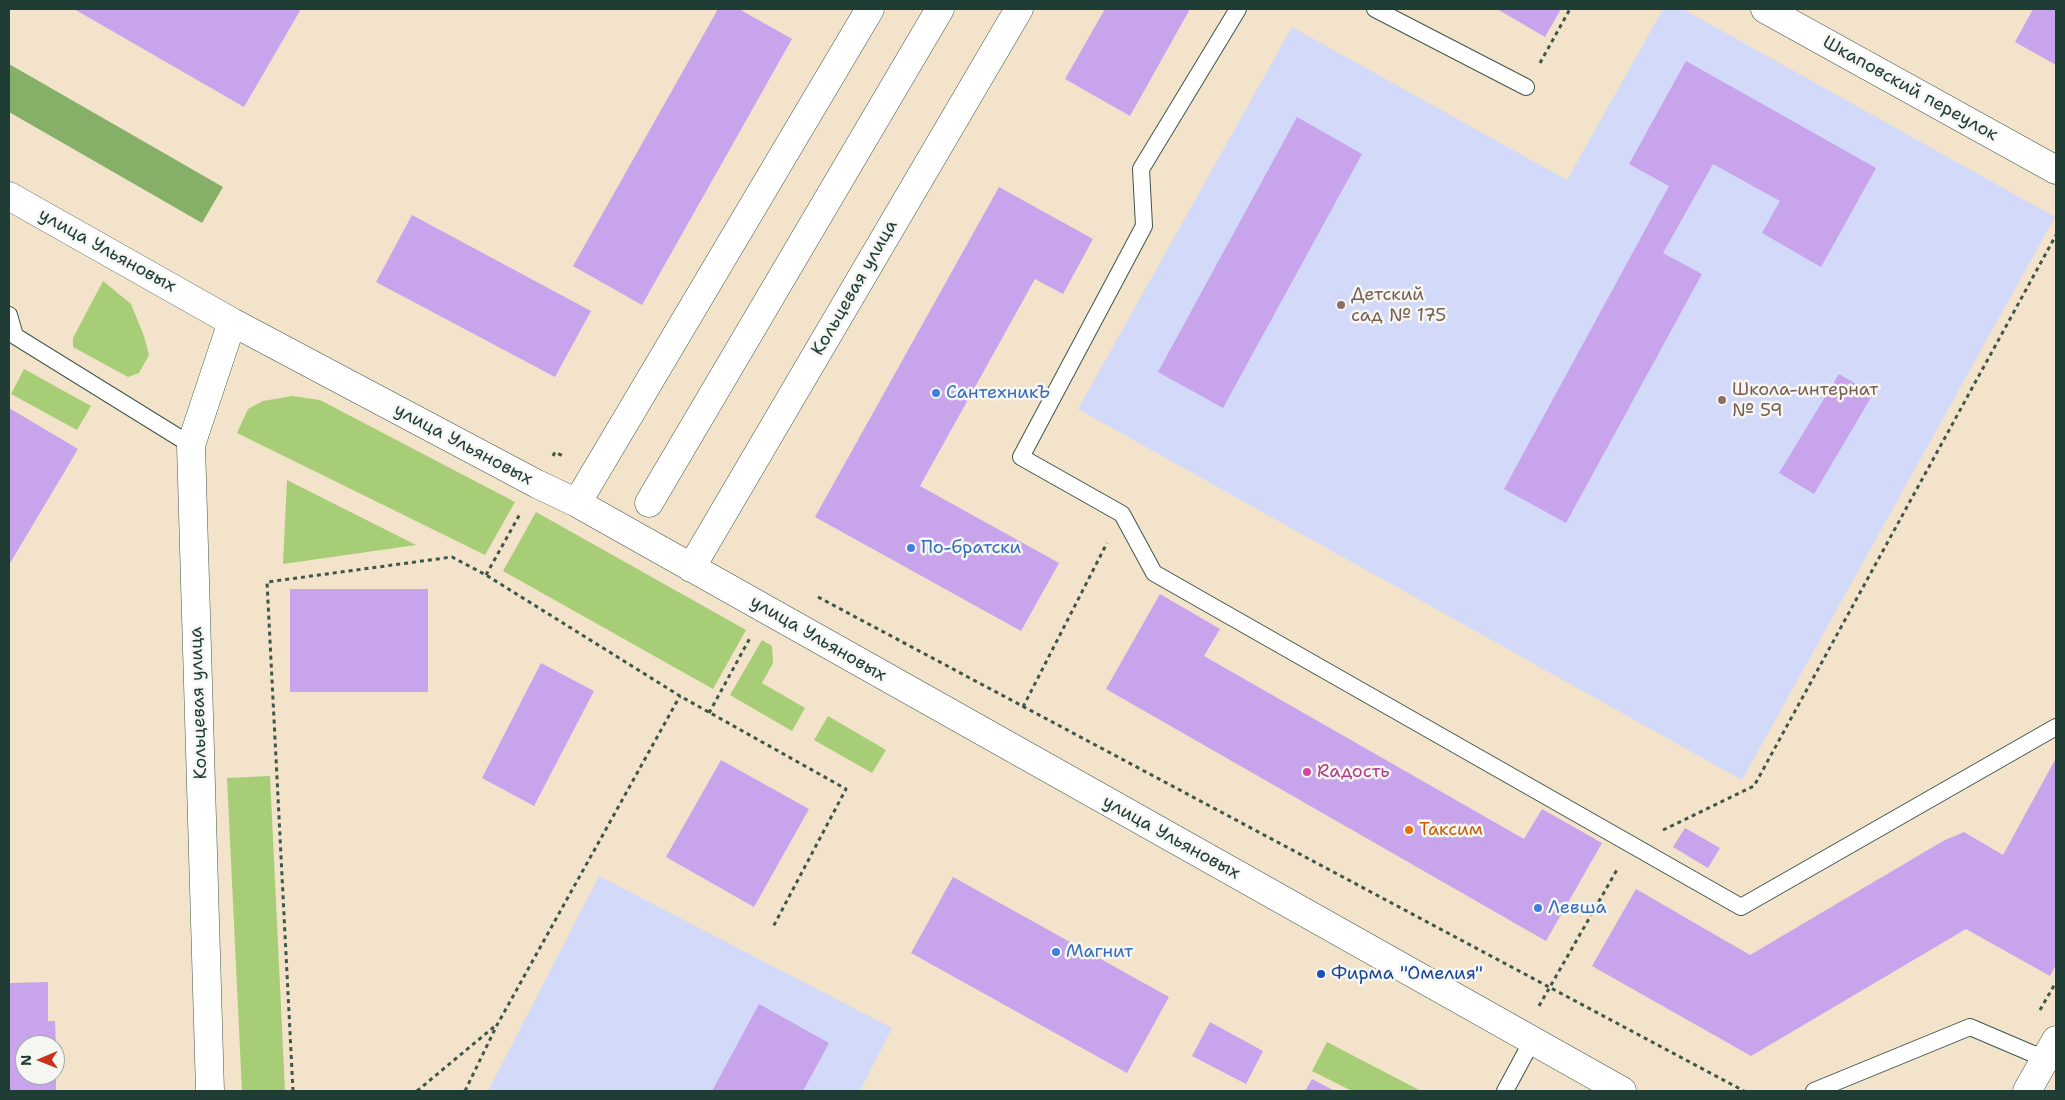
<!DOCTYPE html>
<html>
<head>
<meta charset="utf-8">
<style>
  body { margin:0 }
  #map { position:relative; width:2065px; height:1100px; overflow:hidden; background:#f2e3ca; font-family:"Shantell Sans",sans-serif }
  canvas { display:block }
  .frame { position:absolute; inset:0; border:10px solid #1f3d34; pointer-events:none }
  .north { position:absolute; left:15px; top:1035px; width:50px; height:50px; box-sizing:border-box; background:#f6f6f2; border:1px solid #a0aca6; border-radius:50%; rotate:269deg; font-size:14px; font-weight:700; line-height:20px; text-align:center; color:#1f3d34 }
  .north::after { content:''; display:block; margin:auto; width:18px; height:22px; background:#c8321e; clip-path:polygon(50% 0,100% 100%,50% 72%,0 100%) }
</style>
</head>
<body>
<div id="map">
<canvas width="2065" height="1100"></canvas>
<div class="frame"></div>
<div class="north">N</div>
</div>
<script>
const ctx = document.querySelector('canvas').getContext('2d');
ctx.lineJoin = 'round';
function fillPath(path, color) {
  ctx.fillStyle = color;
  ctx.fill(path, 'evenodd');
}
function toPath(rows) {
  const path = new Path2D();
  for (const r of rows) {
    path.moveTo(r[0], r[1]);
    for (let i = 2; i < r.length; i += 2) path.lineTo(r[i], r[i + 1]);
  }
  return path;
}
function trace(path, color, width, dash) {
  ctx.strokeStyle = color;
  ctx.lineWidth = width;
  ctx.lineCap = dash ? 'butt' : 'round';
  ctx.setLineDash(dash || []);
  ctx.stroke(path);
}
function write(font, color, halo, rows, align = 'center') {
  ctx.font = font + ' "Shantell Sans",sans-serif';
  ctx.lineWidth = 5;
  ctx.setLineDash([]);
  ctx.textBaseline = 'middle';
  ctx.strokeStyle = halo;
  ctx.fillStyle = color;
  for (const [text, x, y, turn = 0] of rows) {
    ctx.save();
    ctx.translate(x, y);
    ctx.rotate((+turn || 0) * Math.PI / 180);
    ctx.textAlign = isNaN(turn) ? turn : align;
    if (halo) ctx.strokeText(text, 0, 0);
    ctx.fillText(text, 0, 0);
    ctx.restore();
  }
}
fillPath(toPath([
  [1663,9,1683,9,2055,217,1742,780,1078,409,1292,27,1567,180],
  [599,876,892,1028,860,1091,488,1091]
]), '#d2d9f9');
fillPath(toPath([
  [103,281,131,304,144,336,149,355,139,373,128,377,73,347,73,338],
  [24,369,91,406,77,430,11,394],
  [292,396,320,400,515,502,485,555,237,433,248,409,263,401],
  [287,480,416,545,283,564],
  [536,512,746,630,713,689,503,571],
  [762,640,772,646,773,663,762,683,805,708,792,731,730,695],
  [828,716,886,750,872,773,814,740],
  [270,776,285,1091,242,1091,227,778],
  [1327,1042,1421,1091,1352,1091,1312,1071]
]), '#a8cd77');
fillPath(toPath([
  [9,64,223,187,202,223,9,112]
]), '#86b068');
fillPath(toPath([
  [74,9,301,9,244,107],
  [718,9,739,9,792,39,642,305,573,266],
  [1105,9,1190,9,1130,116,1065,79],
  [1497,9,1561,9,1545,37],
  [2033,9,2056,9,2056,65,2015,42],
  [1686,61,1876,168,1821,267,1762,233,1780,201,1713,164,1663,253,1702,274,1566,523,1504,489,1669,186,1629,164],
  [1297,117,1362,154,1223,408,1158,372],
  [999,187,1093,239,1063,294,1035,279,920,486,1059,563,1021,631,815,517],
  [412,215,591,311,555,377,376,282],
  [1839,374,1873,394,1814,494,1779,473],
  [9,408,78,449,9,565],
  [290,589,428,589,428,692,290,692],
  [1160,594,1220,629,1204,656,1524,839,1542,809,1602,843,1546,941,1106,689],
  [541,663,594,691,534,806,482,778],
  [2056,758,2056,965,2050,976,1966,929,1751,1056,1592,966,1636,889,1750,955,1943,841,1964,832,2003,855],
  [721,760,809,809,754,907,666,857],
  [1685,828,1720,848,1708,868,1673,847],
  [953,877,1169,997,1127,1073,911,953],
  [48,982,48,1021,55,1021,56,1045,25,1045,25,1075,56,1075,56,1091,9,1091,9,983],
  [759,1004,829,1043,803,1091,712,1091],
  [1210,1022,1263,1051,1246,1084,1192,1056],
  [1312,1079,1335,1091,1305,1091]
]), '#c8a4ec');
const lane = toPath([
  [1238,9,1141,169,1144,226,1021,457,1122,514,1154,573,1741,907,2056,727],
  [1375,9,1526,87],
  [9,315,15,336,191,445],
  [1505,1091,1532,1041],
  [1814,1091,1970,1027,2045,1059]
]);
const street = toPath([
  [1765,9,2056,170],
  [649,503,940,9]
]);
const secondary = toPath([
  [9,196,232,322,537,484,577,503,1622,1091],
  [577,503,870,9],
  [691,568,1019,9],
  [210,1091,191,445,232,322],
  [2027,1091,2056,1040]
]);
trace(lane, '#3f564a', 18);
trace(street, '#3f564a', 29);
trace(secondary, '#3f564a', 29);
trace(toPath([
  [1540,63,1570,9],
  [553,456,555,452,565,457],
  [486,575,520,514],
  [818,597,1744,1091],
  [1023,707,1107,543],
  [709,713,750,638],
  [1663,830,1754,786,2056,235],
  [1539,1006,1618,868],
  [2040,1010,2056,982],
  [293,1091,267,582,452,557,486,575,680,696,846,789,773,927],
  [417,1091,495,1026],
  [465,1091,497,1025,680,696]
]), '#3f564a', 3, [4, 4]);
trace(lane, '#fff', 16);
trace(street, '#fff', 28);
trace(secondary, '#fff', 28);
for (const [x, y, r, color] of [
  [1341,305,5,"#8d6e63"],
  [936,393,5,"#3f7fe0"],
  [1722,400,5,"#8d6e63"],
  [911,548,5,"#3f7fe0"],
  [1307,772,5,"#d1479c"],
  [1409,830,5,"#e8710a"],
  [1538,908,5,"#3f7fe0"],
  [1056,952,5,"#3f7fe0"],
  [1321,974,5,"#1a4fb4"]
]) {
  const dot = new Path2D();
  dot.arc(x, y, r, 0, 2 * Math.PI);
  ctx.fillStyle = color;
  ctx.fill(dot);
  trace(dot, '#f6f6f2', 2);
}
write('18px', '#1f3d34', '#f6f6f2', [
  ["Шкаповский переулок",1910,89,29],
  ["улица Ульяновых",107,251,29],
  ["Кольцевая улица",855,288,-60],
  ["улица Ульяновых",463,445,28],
  ["улица Ульяновых",818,639,30],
  ["Кольцевая улица",199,703,-92],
  ["улица Ульяновых",1171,838,29]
]);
write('18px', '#785e54', '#f6f6f2', [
  ["Детский",1351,295],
  ["сад № 175",1351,316],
  ["Школа-интернат",1732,390],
  ["№ 59",1732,411]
], 'left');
write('18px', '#366cbe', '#f6f6f2', [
  ["СантехникЪ",946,393],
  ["По-братски",921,548],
  ["Левша",1548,908],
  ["Магнит",1066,952]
], 'left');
write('18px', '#b23c85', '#f6f6f2', [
  ["Rадость",1317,772]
], 'left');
write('18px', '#c56008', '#f6f6f2', [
  ["Таксим",1419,830]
], 'left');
write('18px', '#164399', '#f6f6f2', [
  ["Фирма \"Омелия\"",1331,974]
], 'left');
</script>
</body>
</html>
